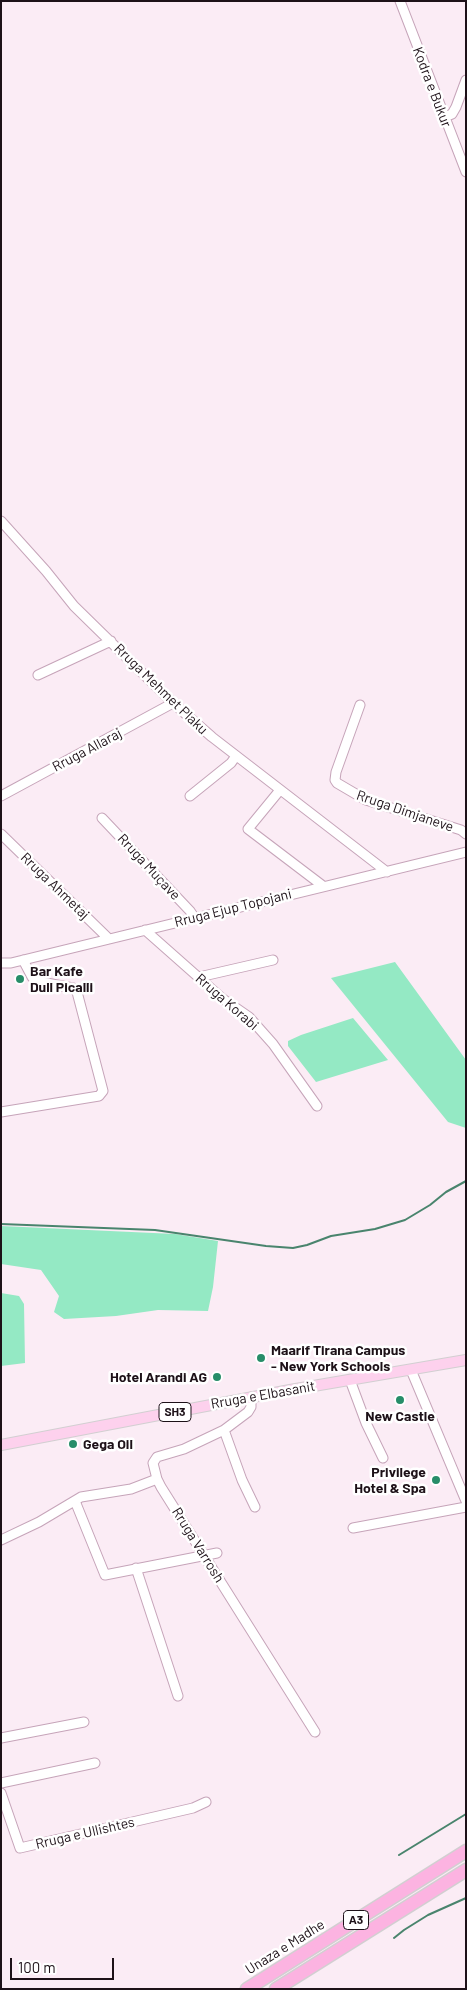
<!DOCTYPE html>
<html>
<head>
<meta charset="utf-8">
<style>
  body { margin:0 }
  #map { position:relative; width:467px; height:1990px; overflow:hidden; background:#fbecf5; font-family:Barlow,sans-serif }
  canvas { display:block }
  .frame { position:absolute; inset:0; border:2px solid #1d1118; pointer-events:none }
  .scale { position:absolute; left:10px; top:1958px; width:104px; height:22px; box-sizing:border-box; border:2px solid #1d1118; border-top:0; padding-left:6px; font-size:15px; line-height:18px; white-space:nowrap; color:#1d1118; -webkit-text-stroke:4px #fff; paint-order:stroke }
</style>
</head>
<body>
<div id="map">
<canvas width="467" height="1990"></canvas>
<div class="frame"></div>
<div class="scale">100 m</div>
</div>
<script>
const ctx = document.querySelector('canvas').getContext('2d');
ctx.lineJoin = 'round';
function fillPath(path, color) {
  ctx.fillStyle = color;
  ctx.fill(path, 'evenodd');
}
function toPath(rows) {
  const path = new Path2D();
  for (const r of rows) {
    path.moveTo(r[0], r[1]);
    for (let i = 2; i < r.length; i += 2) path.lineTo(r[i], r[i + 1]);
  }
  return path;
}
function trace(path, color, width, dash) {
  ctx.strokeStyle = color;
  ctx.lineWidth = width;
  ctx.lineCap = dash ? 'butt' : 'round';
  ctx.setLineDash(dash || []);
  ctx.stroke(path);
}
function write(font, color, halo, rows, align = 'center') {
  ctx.font = font + ' Barlow,sans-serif';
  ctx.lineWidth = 5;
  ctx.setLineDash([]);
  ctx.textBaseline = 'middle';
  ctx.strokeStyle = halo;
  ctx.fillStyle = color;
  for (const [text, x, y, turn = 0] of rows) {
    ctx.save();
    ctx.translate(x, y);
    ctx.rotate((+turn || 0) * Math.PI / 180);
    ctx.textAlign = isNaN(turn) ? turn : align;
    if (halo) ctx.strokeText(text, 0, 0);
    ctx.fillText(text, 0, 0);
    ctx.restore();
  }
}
fillPath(toPath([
  [395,962,466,1060,466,1128,448,1122,331,978],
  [353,1018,388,1060,316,1082,288,1046,288,1041,301,1035],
  [1,1226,175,1234,218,1241,213,1287,208,1311,158,1310,116,1316,64,1319,54,1312,59,1296,41,1270,1,1264],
  [1,1293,19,1296,24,1304,25,1363,1,1366]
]), '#94e9c4');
trace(toPath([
  [1,1224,155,1230,266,1246,293,1248,307,1245,331,1236,375,1229,405,1220,430,1205,446,1192,466,1181],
  [399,1855,466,1814],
  [394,1938,404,1930,428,1915,466,1898]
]), '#49846d', 2);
const minor = toPath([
  [400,1,466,172],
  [444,117,452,114,456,107,466,80],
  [1,521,46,571,74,606,173,703,212,737,387,872],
  [38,675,111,641],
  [360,705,336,772,335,780,337,783,366,800,461,830,466,834],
  [280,790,248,829,323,886],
  [1,796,173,703],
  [190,796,231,763,236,756],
  [102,818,190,911,194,917],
  [1,834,109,939],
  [145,930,223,999,249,1017,273,1044,317,1106],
  [1,963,11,963,466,852],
  [199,977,273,960],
  [1,1112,99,1096,103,1091,77,992,73,988,36,981,32,977,23,960],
  [411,1370,466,1501],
  [350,1380,366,1423,383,1458],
  [251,1397,251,1407,248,1412,224,1430,184,1449,157,1457,153,1463,157,1479,161,1487,315,1732],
  [224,1430,242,1480,255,1507],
  [75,1501,105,1575,217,1553],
  [353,1528,466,1507],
  [1,1540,39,1522,81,1497,131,1489,157,1479],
  [136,1568,178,1696],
  [1,1738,84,1722],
  [1,1783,95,1763],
  [1,1793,20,1848,193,1808,206,1802]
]);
const major = toPath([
  [1,1445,290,1390,466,1360]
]);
const highway = toPath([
  [247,1989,466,1851],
  [276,1989,466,1870]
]);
trace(minor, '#c6a4b9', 11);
trace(major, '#d2cfd1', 12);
trace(highway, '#d2cfd1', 15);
trace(minor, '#fff', 9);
trace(major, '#fdd1ed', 10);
trace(highway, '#fcb3e1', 12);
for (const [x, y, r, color] of [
  [20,979,5,"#278d69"],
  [261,1358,5,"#278d69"],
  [217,1377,5,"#278d69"],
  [400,1400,5,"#278d69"],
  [73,1444,5,"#278d69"],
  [436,1480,5,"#278d69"]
]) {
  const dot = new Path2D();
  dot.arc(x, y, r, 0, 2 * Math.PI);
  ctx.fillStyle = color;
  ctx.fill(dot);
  trace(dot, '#fff', 2);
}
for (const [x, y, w] of [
  [175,1412,32],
  [356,1920,25]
]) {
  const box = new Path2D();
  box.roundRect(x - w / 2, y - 9.5, w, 19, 4);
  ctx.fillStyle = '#fff';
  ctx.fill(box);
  trace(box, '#1d1118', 1);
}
write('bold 12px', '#1d1118', null, [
  ["SH3",175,1412],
  ["A3",356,1920]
]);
write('14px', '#1d1118', '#fff', [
  ["Kodra e Bukur",432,87,69],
  ["Rruga Mehmet Plaku",161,689,44],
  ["Rruga Allaraj",87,750,-28],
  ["Rruga Dimjaneve",405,811,19],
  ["Rruga Muçave",149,867,47],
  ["Rruga Ahmetaj",55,886,44],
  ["Rruga Ejup Topojani",233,908,-14],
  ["Rruga Korabi",227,1002,41],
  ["Rruga e Elbasanit",263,1395,-10],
  ["Rruga Varrosh",198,1545,58],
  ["Rruga e Ullishtes",85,1833,-13],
  ["Unaza e Madhe",285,1947,-32]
]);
write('bold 14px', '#1d1118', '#fff', [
  ["Bar Kafe",30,971],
  ["Dull Picalli",30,987],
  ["Maarif Tirana Campus",271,1350],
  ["- New York Schools",271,1366],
  ["Hotel Arandi AG",207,1377,"right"],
  ["New Castle",400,1416,"center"],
  ["Gega Oil",83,1444],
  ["Privilege",426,1472,"right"],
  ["Hotel & Spa",426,1488,"right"]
], 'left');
</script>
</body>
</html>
